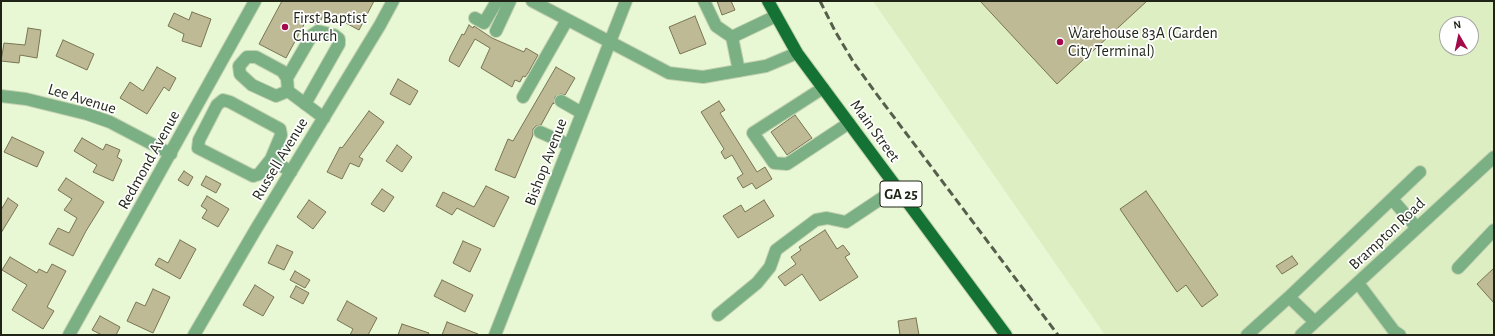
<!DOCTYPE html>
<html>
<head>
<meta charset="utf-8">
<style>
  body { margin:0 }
  #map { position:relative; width:1495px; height:336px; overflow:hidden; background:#e9f8d4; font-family:"Alegreya Sans",sans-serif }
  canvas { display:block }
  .frame { position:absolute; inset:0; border:2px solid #1f2417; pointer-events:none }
  .north { position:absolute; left:1439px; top:16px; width:40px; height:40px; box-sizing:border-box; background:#fff; border:1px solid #a5a7a2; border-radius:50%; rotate:351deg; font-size:11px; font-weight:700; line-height:16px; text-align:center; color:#1f2417 }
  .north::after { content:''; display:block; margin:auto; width:14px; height:18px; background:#a20a4a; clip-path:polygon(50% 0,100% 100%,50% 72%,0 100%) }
</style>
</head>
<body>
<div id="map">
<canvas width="1495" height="336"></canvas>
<div class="frame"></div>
<div class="north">N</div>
</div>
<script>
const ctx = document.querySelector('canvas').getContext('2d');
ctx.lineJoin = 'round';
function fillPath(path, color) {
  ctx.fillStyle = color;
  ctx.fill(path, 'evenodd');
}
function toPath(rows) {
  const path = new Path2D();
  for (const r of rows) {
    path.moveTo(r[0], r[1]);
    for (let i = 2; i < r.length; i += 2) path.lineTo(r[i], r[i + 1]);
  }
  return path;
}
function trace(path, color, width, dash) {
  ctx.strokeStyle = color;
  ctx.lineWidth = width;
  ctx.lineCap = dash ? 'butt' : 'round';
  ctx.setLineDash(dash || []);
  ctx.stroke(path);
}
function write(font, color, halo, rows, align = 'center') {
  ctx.font = font + ' "Alegreya Sans",sans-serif';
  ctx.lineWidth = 3.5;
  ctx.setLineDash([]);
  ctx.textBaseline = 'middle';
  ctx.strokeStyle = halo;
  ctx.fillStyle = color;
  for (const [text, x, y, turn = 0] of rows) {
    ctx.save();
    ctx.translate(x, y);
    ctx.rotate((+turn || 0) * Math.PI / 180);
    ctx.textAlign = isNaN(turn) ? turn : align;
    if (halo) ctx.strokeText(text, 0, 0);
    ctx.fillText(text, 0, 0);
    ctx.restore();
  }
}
fillPath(toPath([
  [873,1,1494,1,1494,335,1105,335],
  [1447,24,1471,24,1471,48,1447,48]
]), '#ddeec3');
const building = toPath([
  [282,1,374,1,359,30,325,12,319,24,316,24,307,19,286,58,259,44,282,1],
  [717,1,731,1,735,10,722,15,717,1],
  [980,1,1147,1,1057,84,980,1],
  [192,12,211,19,201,47,182,41,184,34,168,26,174,13,189,20,192,12],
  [695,16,706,44,680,54,669,27,695,16],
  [469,25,473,28,474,26,492,38,524,52,526,48,538,55,528,73,525,77,523,76,520,82,515,80,512,87,481,68,490,48,475,39,459,67,449,61,450,57,462,34,464,35,469,25],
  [28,28,41,30,37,58,20,55,19,63,1,61,4,43,25,45,28,28],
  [63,40,94,54,87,70,56,56,63,40],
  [157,67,176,78,169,91,164,87,147,114,120,98,130,82,143,91,157,67],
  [556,67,575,78,565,95,561,94,555,97,554,104,553,103,541,125,536,126,533,129,533,135,515,178,495,170,508,139,513,141,556,67],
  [398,79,418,91,410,105,390,94,398,79],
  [719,101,725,110,720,113,757,172,765,167,772,179,756,189,752,183,743,188,737,178,743,174,732,155,725,159,721,152,724,149,701,112,719,101],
  [369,111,384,122,359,157,363,159,359,167,350,163,342,179,327,172,340,147,342,148,369,111],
  [795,115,812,138,787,155,771,132,795,115],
  [12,137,44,152,37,167,4,152,12,137],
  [82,138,103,150,106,144,120,150,117,157,122,160,113,181,93,172,97,165,74,151,82,138],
  [397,145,412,157,402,172,386,161,397,145],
  [184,171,193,177,188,186,178,180,184,171],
  [206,176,221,184,216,193,201,185,206,176],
  [66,178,104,202,86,231,73,256,49,244,58,228,69,233,77,218,64,210,72,199,58,190,66,178],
  [486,186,509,197,494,227,457,208,452,215,436,206,443,192,474,207,486,186],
  [382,189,394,197,384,212,371,204,382,189],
  [1146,191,1218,295,1202,307,1186,285,1177,292,1120,209,1146,191],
  [207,196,229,209,218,227,202,218,207,210,201,206,207,196],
  [8,198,18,205,1,233,1,210,8,198],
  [309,200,326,212,313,229,297,217,309,200],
  [764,200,774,216,738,238,723,216,741,205,745,212,764,200],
  [825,230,837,249,843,245,850,254,845,257,858,277,820,301,802,274,785,286,778,277,796,264,791,257,801,250,799,247,825,230],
  [180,240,196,249,180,279,155,265,159,258,168,263,180,240],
  [463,241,481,249,470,272,453,263,463,241],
  [277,245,293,252,284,270,268,263,277,245],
  [1292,256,1298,264,1282,274,1276,266,1292,256],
  [10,257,37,273,39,269,47,273,52,264,66,271,47,307,54,311,43,329,12,310,27,285,2,270,10,257],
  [1494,268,1494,303,1477,284,1494,268],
  [295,271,310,280,305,288,290,280,295,271],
  [442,280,473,295,465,312,434,296,442,280],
  [255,285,274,297,263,316,243,305,255,285],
  [296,286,309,293,303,304,290,297,296,286],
  [153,289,170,297,153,333,127,321,136,302,145,306,153,289],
  [347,301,377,318,368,335,350,335,353,329,337,320,347,301],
  [100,316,120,327,116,335,102,335,92,330,100,316],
  [916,318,919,335,900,335,898,321,916,318],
  [447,322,478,334,478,335,442,335,447,322],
  [402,324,429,333,428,335,398,335,402,324]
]);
fillPath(building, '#bfba96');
trace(building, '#797452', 1);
const minor = toPath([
  [532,1,669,73,703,77,766,66,797,53],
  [704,1,716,26,732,37],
  [475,18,484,23,497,1],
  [496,31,510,1],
  [247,57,256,57,282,71,287,78,288,91,276,96,252,85,240,74,239,66,247,57],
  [739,71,732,37,776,16],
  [287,78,312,35,318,31,334,35,339,39,339,44,305,104],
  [823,88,753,133,774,163,787,164,849,123],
  [288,91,324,118],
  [1,96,26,99,87,114,110,122,171,154],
  [523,97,567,20],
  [223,100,230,102,280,129,281,135,271,159,259,174,253,176,198,148,199,140,217,105,223,100],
  [561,101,582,113],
  [540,132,569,145],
  [271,159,291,172],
  [1392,199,1417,228],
  [1458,268,1494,230],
  [1358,283,1394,331,1400,335],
  [718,315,757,283,770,267,776,250,816,220,827,218,846,222,897,188],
  [1315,322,1289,297,1420,172],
  [69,335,255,1],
  [194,335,256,229,380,25,393,1],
  [495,335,626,1],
  [1247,335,1289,297],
  [1301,335,1494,157]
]);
const major = toPath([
  [768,1,797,53,1006,335]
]);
trace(minor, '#c5d2b2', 14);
trace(major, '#c5d2b2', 14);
trace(minor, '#7bb085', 12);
trace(major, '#147234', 12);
trace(toPath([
  [820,1,835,31,854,63,875,92,1058,335]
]), '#575f4c', 3, [8, 4]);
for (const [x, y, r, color] of [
  [285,27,4,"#a20a4a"],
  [1060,42,4,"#a20a4a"]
]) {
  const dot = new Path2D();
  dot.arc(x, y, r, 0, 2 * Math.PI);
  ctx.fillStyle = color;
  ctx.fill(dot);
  trace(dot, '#fff', 1.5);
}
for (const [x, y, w] of [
  [901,194,42]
]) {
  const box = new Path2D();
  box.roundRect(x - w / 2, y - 13, w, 26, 3);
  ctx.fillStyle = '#fff';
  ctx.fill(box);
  trace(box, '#1f2417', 1);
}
write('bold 15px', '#1f2417', null, [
  ["GA 25",901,194]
]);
write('16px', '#1f2417', '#fff', [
  ["First Baptist",293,18],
  ["Church",293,36],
  ["Warehouse 83A (Garden",1068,33],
  ["City Terminal)",1068,51]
], 'left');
write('16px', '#1f2417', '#fff', [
  ["Lee Avenue",82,99,17],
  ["Main Street",875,131,54],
  ["Russell Avenue",280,159,-59],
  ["Redmond Avenue",149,160,-61],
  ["Bishop Avenue",546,162,-69],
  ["Brampton Road",1387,234,-43]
]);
</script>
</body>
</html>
